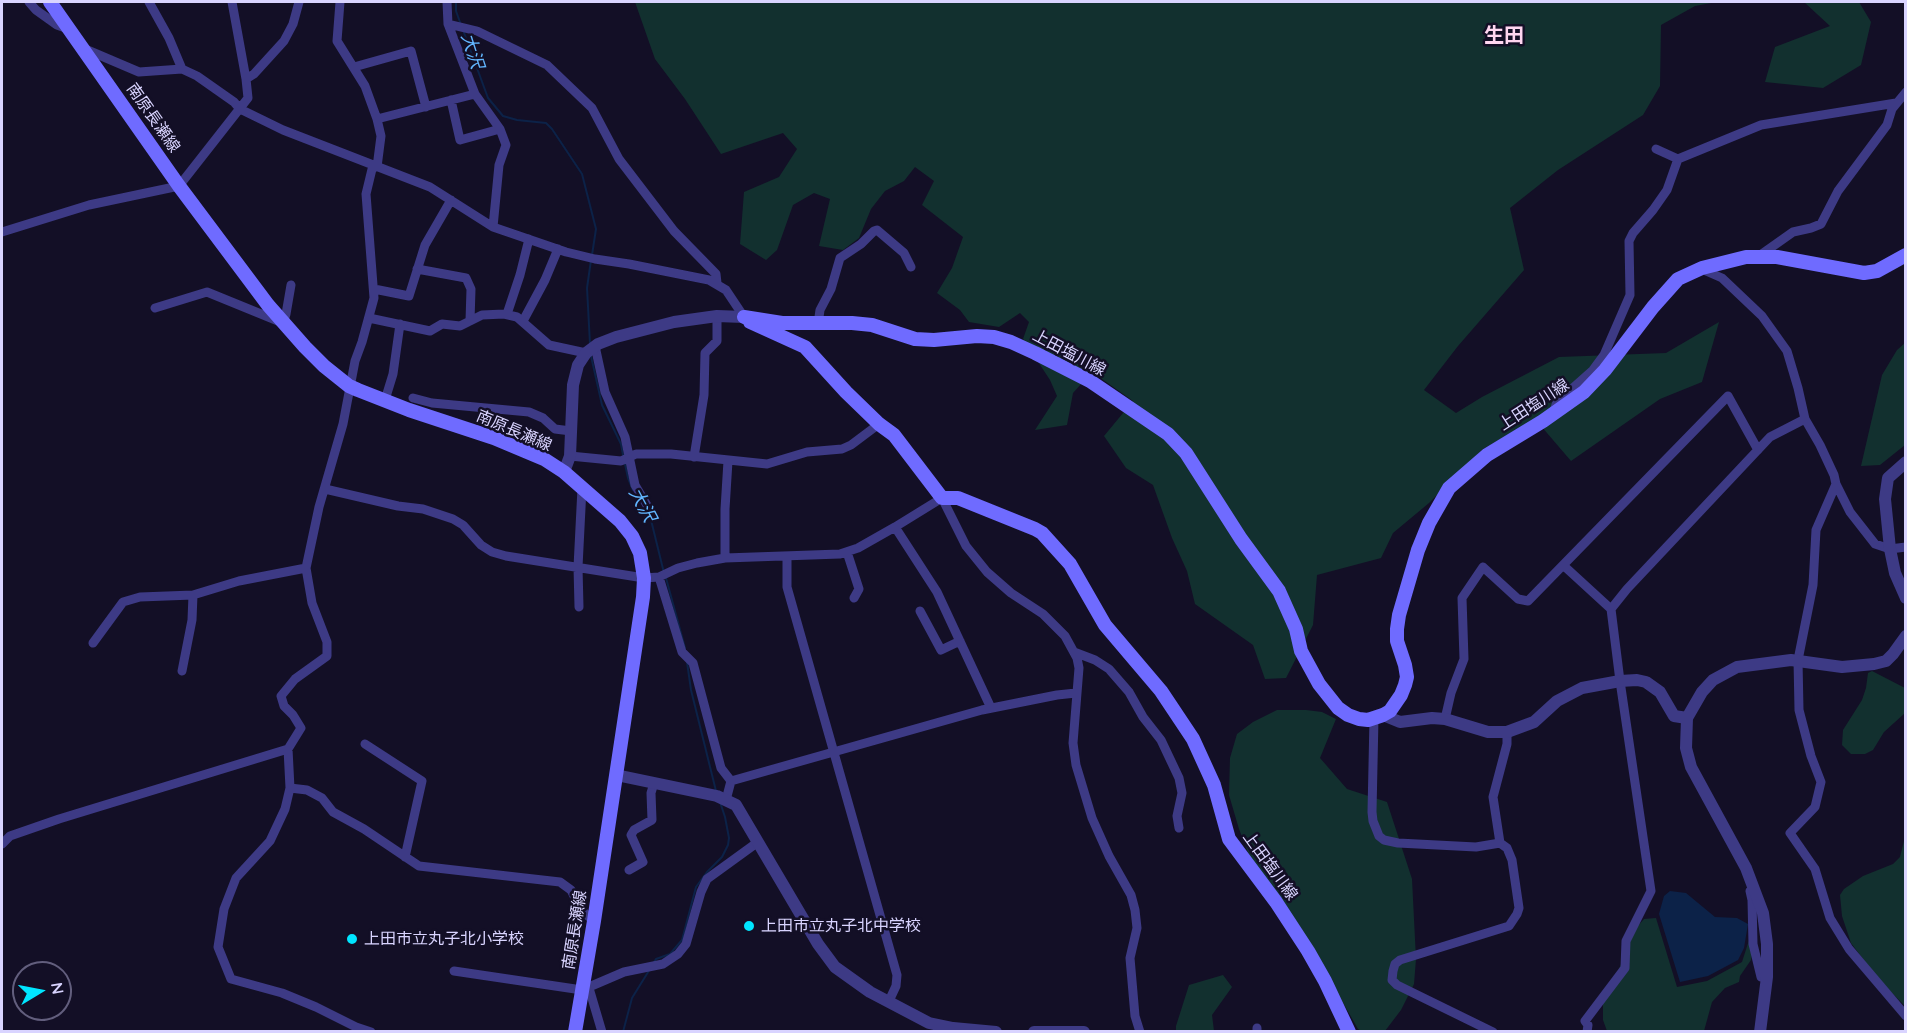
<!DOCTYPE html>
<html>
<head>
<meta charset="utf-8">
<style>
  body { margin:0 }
  #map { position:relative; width:1907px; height:1033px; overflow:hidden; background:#130f26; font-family:Quicksand,sans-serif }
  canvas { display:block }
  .frame { position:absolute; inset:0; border:3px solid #d9d4ff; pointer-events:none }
  .north { position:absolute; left:12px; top:961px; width:60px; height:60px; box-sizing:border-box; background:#130f26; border:2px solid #625e7d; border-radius:50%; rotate:80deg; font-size:16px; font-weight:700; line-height:24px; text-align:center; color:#d9d4ff }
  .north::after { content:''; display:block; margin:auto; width:21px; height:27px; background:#00e5ff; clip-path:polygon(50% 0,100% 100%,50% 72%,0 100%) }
</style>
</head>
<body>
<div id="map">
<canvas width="1907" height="1033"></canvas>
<div class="frame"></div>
<div class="north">N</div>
</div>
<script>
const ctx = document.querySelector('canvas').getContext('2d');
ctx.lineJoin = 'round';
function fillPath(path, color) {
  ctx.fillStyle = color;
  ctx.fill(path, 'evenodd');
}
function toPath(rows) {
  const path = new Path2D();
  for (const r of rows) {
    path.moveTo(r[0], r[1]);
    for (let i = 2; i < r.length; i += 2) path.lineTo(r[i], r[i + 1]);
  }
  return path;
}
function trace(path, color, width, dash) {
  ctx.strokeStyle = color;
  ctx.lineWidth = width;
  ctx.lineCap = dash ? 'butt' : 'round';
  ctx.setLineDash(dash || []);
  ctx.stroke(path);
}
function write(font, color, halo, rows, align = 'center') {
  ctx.font = font + ' Quicksand,"Noto Sans JP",sans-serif';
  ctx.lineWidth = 5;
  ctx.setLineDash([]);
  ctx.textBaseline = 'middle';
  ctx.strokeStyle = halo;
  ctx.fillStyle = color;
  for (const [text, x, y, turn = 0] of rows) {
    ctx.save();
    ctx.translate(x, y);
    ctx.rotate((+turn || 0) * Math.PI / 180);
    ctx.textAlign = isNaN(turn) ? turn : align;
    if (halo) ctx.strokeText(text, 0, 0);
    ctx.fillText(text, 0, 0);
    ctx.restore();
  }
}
fillPath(toPath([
  [635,2,1717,2,1695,6,1661,25,1660,86,1643,115,1558,170,1510,208,1524,270,1458,346,1424,390,1456,413,1482,397,1559,357,1666,353,1719,322,1702,382,1660,399,1571,461,1535,419,1483,449,1429,503,1393,533,1381,558,1317,575,1313,625,1286,678,1265,679,1253,645,1195,604,1187,571,1172,538,1153,485,1126,468,1104,436,1133,401,1092,372,1073,393,1067,425,1035,430,1057,396,1050,380,1023,339,1029,322,1020,313,999,327,969,322,960,310,937,293,952,268,963,237,922,205,934,181,915,167,904,181,885,191,871,209,859,238,843,250,819,246,830,199,814,193,793,205,777,250,766,260,740,244,744,192,779,177,797,149,783,133,721,154,685,99,655,59],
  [1804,2,1859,2,1871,22,1861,65,1823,88,1765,82,1775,47,1830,26],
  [1905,343,1905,445,1880,465,1861,466,1882,375,1897,350],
  [1872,671,1905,688,1905,713,1884,732,1873,750,1865,754,1851,754,1842,745,1843,730,1862,700,1866,688,1868,673],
  [1277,710,1306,710,1322,712,1336,719,1320,758,1347,789,1387,802,1412,879,1416,959,1414,984,1401,1010,1385,1031,1361,1031,1358,1029,1305,936,1249,855,1239,829,1229,795,1230,758,1237,734,1253,722],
  [1905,837,1905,1006,1879,980,1851,943,1842,916,1840,895,1844,889,1863,876,1893,864,1900,857],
  [1656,918,1677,987,1707,981,1742,962,1750,937,1752,954,1751,960,1740,976,1739,982,1725,988,1712,1002,1704,1031,1607,1031,1603,1020,1603,1003,1622,962,1631,934,1644,919],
  [1223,975,1232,987,1212,1015,1214,1031,1176,1031,1176,1026,1189,985]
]), '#12302f');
fillPath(toPath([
  [1670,891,1686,893,1715,917,1737,918,1748,924,1744,948,1738,960,1708,976,1680,982,1659,914,1664,896]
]), '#0c2248');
trace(toPath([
  [456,2,456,11,461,25],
  [463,30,488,98,503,116,517,120,546,123,552,129,582,174,596,229,592,255],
  [590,344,587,288,591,260],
  [591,356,602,405,621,444,623,455],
  [625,464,628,478,633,490],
  [651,520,664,573],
  [666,578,685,648],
  [687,662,691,690,716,791],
  [654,962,656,959,670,954,682,940,696,887,707,872,722,857,728,845,729,838,725,817,720,802],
  [623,1032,632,998,650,969]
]), '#0c2248', 2);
trace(toPath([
  [29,2,36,10,57,25,68,29],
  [149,2,169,38,182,69],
  [340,2,337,41,365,86,377,119,381,136,377,167],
  [447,2,448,24,475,94,500,129,506,145,499,165,493,227],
  [448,24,477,31,547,65,592,108,619,159,674,231,716,274,717,283],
  [85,49,139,72,182,69,197,76,234,102,240,109,283,130,430,187,493,227,566,252,595,259,629,264,709,280,726,290,744,317],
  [354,67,411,51,426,107],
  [246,79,254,74,284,41,293,24,299,2],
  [451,100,460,140,500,129],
  [377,119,475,94],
  [1656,149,1678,159,1761,125,1896,103],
  [2,232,89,205,179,186,248,98,246,79,232,2],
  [1759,256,1793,232,1811,228,1821,224,1838,191,1887,125,1892,109,1906,92],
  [1702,268,1706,271,1722,278,1762,316,1787,351,1798,388,1805,419,1820,445,1834,475,1836,484,1850,512,1875,544,1890,549,1906,547],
  [417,269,466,278,471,289,470,321],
  [374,289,409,296,425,245,451,200],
  [155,308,207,292,283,323,286,314,291,285],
  [507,314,520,275,529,239],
  [369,318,430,331,442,324,460,326,482,315,504,314,517,317,549,345,586,353],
  [523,321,545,280,558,249],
  [818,324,820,310,831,289,840,258,861,244,874,231,877,230,904,253,911,267],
  [595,346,605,392,625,437,635,485,654,517],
  [413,398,432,403,529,412,543,418,555,429,571,431],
  [385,400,393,374,400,324],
  [1553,414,1557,402,1593,370,1604,355,1630,295,1629,241,1633,233,1653,210,1667,190,1678,159],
  [570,456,621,461,636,454,671,454,767,464,807,452,842,449,851,445,879,424],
  [694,457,704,395,705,353,717,341,717,316],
  [1836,484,1816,530,1813,585,1798,660,1799,710,1811,756,1821,782,1815,807,1790,833,1815,869,1830,918,1849,949,1906,1016],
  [325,489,398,506,423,509,453,519,463,525,481,545,492,552,506,556,644,578,659,577,678,568,697,563,725,558,840,554,858,548,895,527,942,498,966,546,987,572,1011,593,1043,614,1065,636,1077,658,1079,668,1073,743,1076,765,1092,818,1109,856,1131,895,1135,910,1137,928,1130,958,1135,1016,1140,1032],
  [895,527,937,592,991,708],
  [847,552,859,589,854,598],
  [787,556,787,587,897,975,896,986,889,1001],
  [725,558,725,509,728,461],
  [1563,565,1611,609],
  [659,577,682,652,693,663,721,768,731,781],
  [579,607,578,567,582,488],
  [920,611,941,650,960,641],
  [93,643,123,602,140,597,193,595,239,581,306,568],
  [1074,652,1095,660,1109,669,1129,692,1143,717,1161,740,1179,778,1182,793,1177,816,1179,828],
  [182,671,192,620,193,595],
  [1374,718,1372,812,1373,821,1379,836,1384,840,1398,843,1476,847,1500,843,1507,848,1512,860,1519,908,1517,914,1509,926,1400,960,1395,964,1393,971,1392,980,1397,985,1493,1032],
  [1445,719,1451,693,1464,659,1462,598,1483,567,1518,599,1528,601,1728,396,1758,450],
  [365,744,422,781,405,857],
  [731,781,982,710,1057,695,1076,693],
  [290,788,307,790,322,798,333,812,364,829,419,866,560,882,571,890,581,910,594,921],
  [726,800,731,781],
  [1500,843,1493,797,1507,744,1507,732],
  [2,844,10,836,59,819,288,749],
  [629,870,643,862,631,835,634,830,652,820,651,793,654,783],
  [1750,891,1752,900,1753,944,1761,977,1767,977],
  [454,971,582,990,624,972,663,964,678,954,686,944,701,892,707,879,758,842],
  [589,988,602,1032],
  [1257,1028,1257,1032],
  [371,1032,356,1027,316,1007,282,993,231,979,218,947,224,909,236,878,270,841,285,809,290,788,288,749,301,728,293,715,284,706,281,696,295,679,327,656,327,642,312,603,306,568,319,507,343,424,355,361,362,342,374,298,366,194,373,165],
  [1587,1032,1588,1025,1585,1021,1625,968,1626,941,1651,891,1620,681,1611,609,1627,589,1770,437,1805,419]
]), '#3d3a85', 9);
trace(toPath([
  [1906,462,1888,478,1885,499,1890,549,1895,573,1906,598],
  [564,472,570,456,573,385,578,365,586,353,598,344,616,337,674,322,717,316,744,317],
  [1383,715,1400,722,1432,718,1445,719,1488,732,1507,732,1534,722,1557,701,1582,688,1620,681,1637,680,1646,682,1660,692,1674,716,1687,718],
  [616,775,717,796,736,805,818,944,835,967,870,992,929,1023,953,1028,996,1032],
  [1034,1032,1084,1032],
  [1760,1032,1767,977,1767,944,1763,913,1746,868,1691,767,1686,748,1687,718,1702,692,1713,680,1737,667,1791,660,1842,667,1874,664,1886,661,1893,654,1906,636]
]), '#3d3a85', 12);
trace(toPath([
  [50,2,179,186,268,305,305,347,324,366,349,386,358,390,409,410,494,438,544,459,564,472,620,521,632,536,640,553,644,578,643,597,594,921,575,1032],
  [744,317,782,323,852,323,872,325,915,339,934,340,977,336,994,337,1011,342,1035,353,1090,381,1168,434,1186,453,1241,539,1279,591,1296,629,1301,651,1319,684,1338,708,1348,715,1359,719,1368,720,1383,715,1390,711,1401,695,1405,685,1407,677,1405,665,1397,641,1397,629,1399,615,1418,550,1429,523,1449,488,1487,455,1543,421,1584,392,1605,370,1653,307,1678,279,1702,268,1746,257,1777,257,1864,273,1877,271,1906,255],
  [750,322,805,347,846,392,879,424,894,435,942,498,958,498,1035,529,1042,533,1070,564,1105,625,1161,691,1193,739,1214,785,1229,839,1276,902,1308,951,1325,981,1349,1032]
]), '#6f6bff', 14);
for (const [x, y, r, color] of [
  [749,926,6,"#00e5ff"],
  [352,939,6,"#00e5ff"]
]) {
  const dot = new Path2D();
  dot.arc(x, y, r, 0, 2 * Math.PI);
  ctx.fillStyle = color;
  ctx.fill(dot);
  trace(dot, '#130f26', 2);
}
write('16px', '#d9d4ff', '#130f26', [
  ["南原長瀬線",153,118,55],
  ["上田塩川線",1069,353,28],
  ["上田塩川線",1534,405,-33],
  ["南原長瀬線",514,431,23],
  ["上田塩川線",1270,866,54],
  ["南原長瀬線",575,930,-81]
]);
write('16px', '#d9d4ff', '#130f26', [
  ["上田市立丸子北中学校",761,926],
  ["上田市立丸子北小学校",364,939]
], 'left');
write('italic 18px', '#62b6ff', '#130f26', [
  ["大沢",472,51,72],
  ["大沢",642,505,62]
]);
write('bold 20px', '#ffd6f0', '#130f26', [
  ["生田",1504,36]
]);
</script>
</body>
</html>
